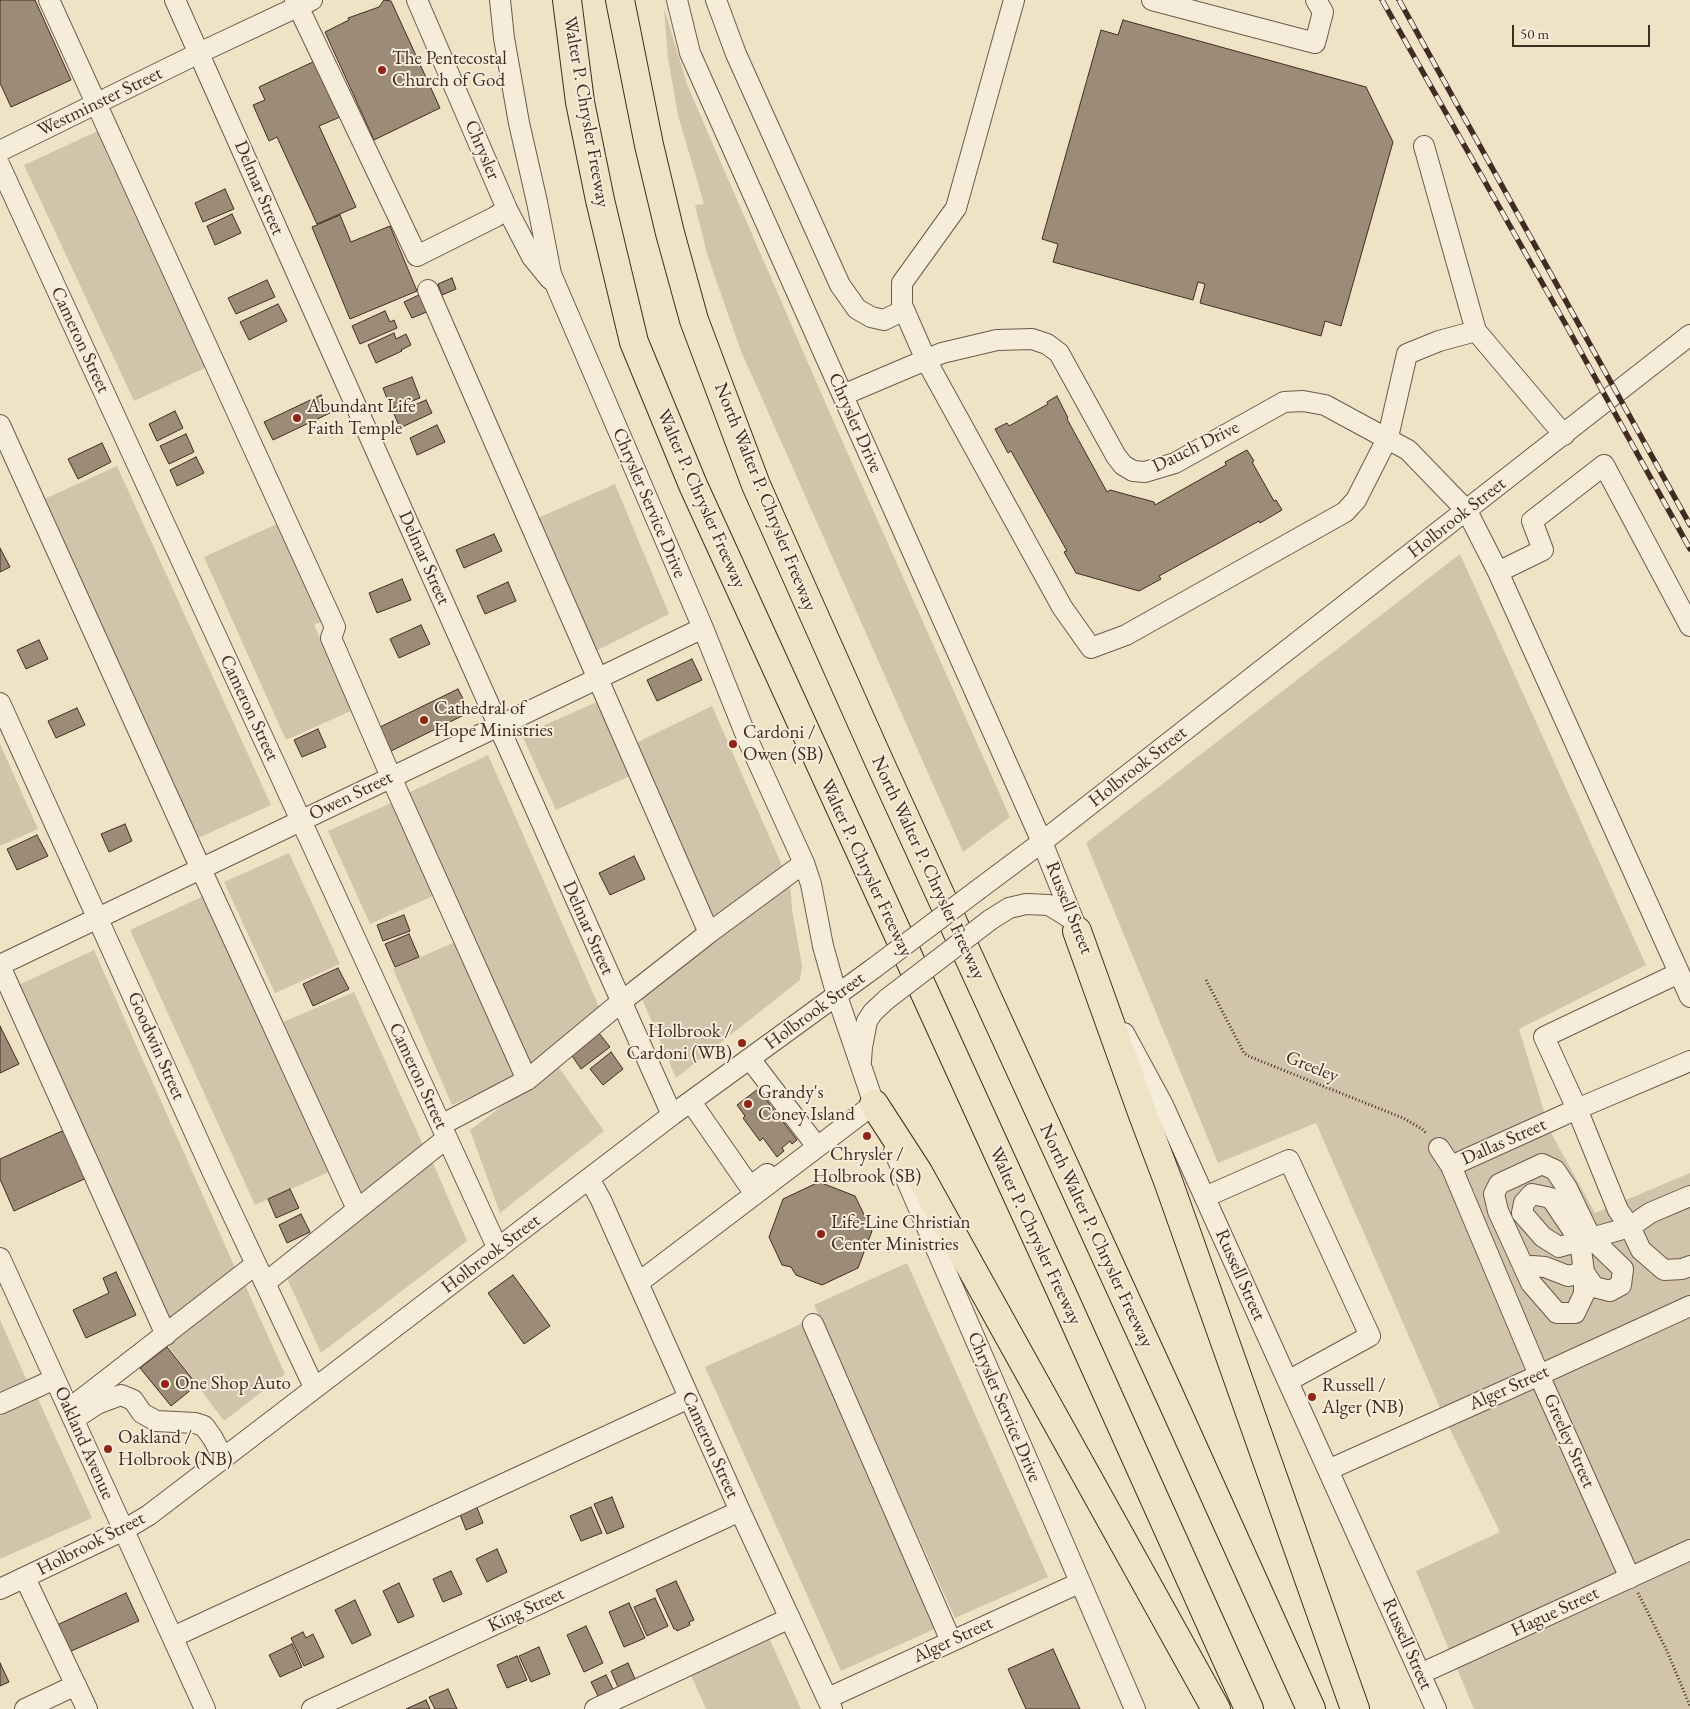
<!DOCTYPE html>
<html>
<head>
<meta charset="utf-8">
<style>
  body { margin:0 }
  #map { position:relative; width:1690px; height:1709px; overflow:hidden; background:#efe3c6; font-family:"EB Garamond",serif }
  canvas { display:block }
  .scale { position:absolute; left:1512px; top:25px; width:138px; height:22px; box-sizing:border-box; border:2px solid #422b22; border-top:0; padding-left:6px; font-size:15px; line-height:18px; white-space:nowrap; color:#422b22; -webkit-text-stroke:4px #f5edda; paint-order:stroke }
</style>
</head>
<body>
<div id="map">
<canvas width="1690" height="1709"></canvas>
<div class="scale">50 m</div>
</div>
<script>
const ctx = document.querySelector('canvas').getContext('2d');
ctx.lineJoin = 'round';
function fillPath(path, color) {
  ctx.fillStyle = color;
  ctx.fill(path, 'evenodd');
}
function toPath(rows) {
  const path = new Path2D();
  for (const r of rows) {
    path.moveTo(r[0], r[1]);
    for (let i = 2; i < r.length; i += 2) path.lineTo(r[i], r[i + 1]);
  }
  return path;
}
function trace(path, color, width, dash) {
  ctx.strokeStyle = color;
  ctx.lineWidth = width;
  ctx.lineCap = dash ? 'butt' : 'round';
  ctx.setLineDash(dash || []);
  ctx.stroke(path);
}
function write(font, color, halo, rows, align = 'center') {
  ctx.font = font + ' "EB Garamond",serif';
  ctx.lineWidth = 4;
  ctx.setLineDash([]);
  ctx.textBaseline = 'middle';
  ctx.strokeStyle = halo;
  ctx.fillStyle = color;
  for (const [text, x, y, turn = 0] of rows) {
    ctx.save();
    ctx.translate(x, y);
    ctx.rotate((+turn || 0) * Math.PI / 180);
    ctx.textAlign = isNaN(turn) ? turn : align;
    if (halo) ctx.strokeText(text, 0, 0);
    ctx.fillText(text, 0, 0);
    ctx.restore();
  }
}
fillPath(toPath([
  [664,8,687,84,711,140,832,418,1010,817,963,852,741,351,708,257,695,205,704,204,678,115,668,58],
  [102,129,207,367,134,401,24,165],
  [117,466,271,805,196,839,42,500],
  [615,484,669,614,594,652,538,518],
  [279,523,323,621,314,625,353,710,286,740,204,557],
  [1460,554,1646,965,1519,1029,1550,1131,1595,1213,1690,1173,1690,1709,1474,1709,1416,1571,1500,1532,1444,1417,1316,1123,1218,1163,1086,843],
  [599,701,632,775,556,810,522,735],
  [712,706,784,870,715,920,636,743],
  [0,744,38,829,0,846],
  [488,755,601,1011,529,1070,406,794],
  [391,803,433,896,370,924,328,831],
  [289,853,340,964,275,993,224,882],
  [790,883,792,909,802,966,800,980,676,1078,641,997],
  [206,895,331,1171,255,1205,130,930],
  [462,939,521,1074,452,1105,393,969],
  [94,950,237,1272,168,1327,14,987],
  [354,992,424,1147,361,1196,283,1022],
  [557,1065,604,1131,500,1213,470,1130],
  [432,1161,467,1241,321,1353,285,1274],
  [907,1263,1048,1577,955,1618,814,1305],
  [245,1285,285,1374,224,1421,166,1343],
  [0,1320,28,1383,0,1395],
  [803,1323,939,1627,841,1671,705,1367],
  [38,1399,92,1518,0,1559,0,1416],
  [770,1640,801,1709,706,1709,691,1675]
]), '#d2c4aa');
const building = toPath([
  [0,0,35,0,71,80,11,107,0,83,0,0],
  [384,0,391,1,440,108,374,140,325,32,349,20,348,18,379,7,384,0],
  [1123,20,1366,87,1393,142,1341,326,1325,321,1321,336,1200,303,1205,284,1198,282,1193,300,1053,262,1058,244,1042,239,1101,30,1118,35,1123,20],
  [315,61,340,117,319,126,356,207,317,224,277,137,269,141,253,105,265,100,259,87,315,61],
  [225,189,234,209,203,222,195,203,225,189],
  [232,214,241,233,215,245,207,226,232,214],
  [340,215,351,242,390,226,417,291,350,319,312,227,340,215],
  [452,278,456,289,442,295,438,284,452,278],
  [267,280,275,297,236,314,228,298,267,280],
  [421,294,429,311,412,318,404,302,421,294],
  [278,304,287,321,249,340,240,322,278,304],
  [385,311,390,322,394,320,397,328,360,344,352,326,385,311],
  [394,333,396,339,406,334,411,345,401,350,402,351,376,363,368,345,394,333],
  [412,377,420,398,391,409,383,388,412,377],
  [321,395,330,413,273,440,264,422,321,395],
  [1057,396,1068,418,1067,419,1107,492,1110,490,1154,502,1155,505,1226,465,1225,462,1247,450,1254,461,1252,462,1274,501,1276,500,1282,510,1260,523,1259,521,1159,576,1161,579,1139,591,1076,573,1064,552,1067,551,1011,451,1008,453,995,429,1007,423,1009,426,1048,404,1047,402,1057,396],
  [426,400,432,413,400,428,394,414,426,400],
  [175,411,183,428,157,441,149,424,175,411],
  [437,425,445,442,417,455,410,438,437,425],
  [186,434,194,452,169,464,160,446,186,434],
  [102,443,111,462,78,479,68,459,102,443],
  [196,457,204,473,177,486,170,470,196,457],
  [494,534,502,551,464,568,456,550,494,534],
  [0,548,10,567,0,572,0,548],
  [402,579,411,600,377,613,369,593,402,579],
  [508,582,516,601,485,614,477,596,508,582],
  [421,625,430,644,399,658,390,639,421,625],
  [39,640,48,659,26,669,17,650,39,640],
  [692,659,702,680,657,701,647,680,692,659],
  [458,689,470,712,389,752,378,728,458,689],
  [77,708,85,725,56,738,48,721,77,708],
  [318,729,326,747,302,757,294,740,318,729],
  [125,824,132,841,109,852,101,834,125,824],
  [37,835,48,856,17,870,7,849,37,835],
  [634,856,645,879,610,895,599,873,634,856],
  [404,915,410,931,383,941,377,925,404,915],
  [409,934,419,957,395,967,385,944,409,934],
  [338,968,349,989,313,1006,303,984,338,968],
  [0,1026,19,1064,0,1073,0,1026],
  [598,1032,610,1047,581,1069,570,1053,598,1032],
  [611,1052,623,1069,603,1085,590,1069,611,1052],
  [758,1089,797,1140,792,1144,790,1141,782,1148,784,1151,777,1157,763,1138,760,1141,743,1118,745,1116,737,1105,758,1089],
  [71,1127,93,1175,14,1211,0,1179,0,1159,71,1127],
  [819,1182,855,1196,872,1231,858,1268,822,1285,796,1275,791,1267,782,1265,769,1237,783,1199,819,1182],
  [290,1189,299,1208,276,1218,268,1199,290,1189],
  [301,1214,310,1232,287,1243,279,1225,301,1214],
  [116,1272,136,1315,86,1338,73,1310,109,1293,103,1278,116,1272],
  [513,1275,550,1326,524,1344,488,1293,513,1275],
  [167,1347,197,1385,171,1406,140,1368,167,1347],
  [612,1497,624,1527,607,1534,594,1504,612,1497],
  [476,1505,483,1523,466,1530,459,1512,476,1505],
  [591,1507,602,1533,581,1541,570,1516,591,1507],
  [497,1549,507,1572,487,1582,476,1559,497,1549],
  [451,1571,462,1594,443,1602,433,1579,451,1571],
  [676,1581,694,1620,689,1622,690,1625,677,1631,676,1629,674,1629,656,1590,676,1581],
  [399,1583,414,1616,398,1623,383,1591,399,1583],
  [126,1593,139,1621,69,1652,57,1625,126,1593],
  [655,1598,668,1626,647,1636,634,1607,655,1598],
  [355,1600,371,1635,352,1644,335,1610,355,1600],
  [629,1603,645,1638,624,1647,609,1612,629,1603],
  [586,1626,603,1663,584,1672,567,1635,586,1626],
  [303,1632,306,1638,313,1634,324,1657,304,1666,291,1638,303,1632],
  [292,1644,302,1667,280,1677,269,1655,292,1644],
  [539,1647,550,1674,531,1682,519,1656,539,1647],
  [1053,1649,1080,1709,1026,1709,1008,1669,1053,1649],
  [517,1656,527,1680,507,1688,497,1665,517,1656],
  [0,1663,9,1682,0,1686,0,1663],
  [628,1663,635,1679,618,1687,611,1671,628,1663],
  [606,1675,614,1691,599,1698,591,1682,606,1675],
  [448,1689,457,1709,435,1709,429,1697,448,1689],
  [426,1700,430,1709,406,1709,426,1700]
]);
fillPath(building, '#9c8b77');
trace(building, '#422b22', 1);
const minor = toPath([
  [49,0,335,627,331,638,391,777,527,1080],
  [175,0,672,1115],
  [295,0,417,256,495,217,507,209],
  [417,0,507,209,532,257,550,279],
  [500,0,504,38,519,123,537,202,551,274,703,628,747,738,804,863,811,884,823,946,837,996,874,1104,880,1117],
  [677,0,690,53,1042,842,1083,944],
  [716,0,736,54,840,285,857,309,871,317,884,320,904,310],
  [1014,0,956,208,902,283,902,305,926,360,1062,607,1091,648,1126,635,1345,512,1356,500,1388,437,1407,354,1439,341,1476,331],
  [1152,0,1315,43,1323,12,1316,0],
  [1424,146,1476,331,1564,435],
  [0,151,199,53,312,0],
  [0,166,498,1249],
  [428,290,709,933],
  [843,395,942,353,997,340,1032,339,1047,344,1059,353,1116,456,1123,465,1133,471,1145,472,1175,463,1284,402,1303,401,1325,405,1408,450,1467,511,1498,572,1690,997],
  [0,425,201,869,357,1209],
  [1498,572,1543,550,1532,521,1604,465,1690,626],
  [0,703,213,1173,314,1387],
  [979,889,1042,842,1690,335],
  [990,920,1009,908,1026,904,1049,905,1073,920],
  [0,965,703,628],
  [0,966,166,1335],
  [1679,973,1544,1037,1577,1109,1690,1061],
  [1124,1033,1163,1105,1436,1709],
  [750,1059,812,1140],
  [861,1061,862,1047,867,1021,873,1012,887,999],
  [691,1102,750,1187,767,1174],
  [441,1125,527,1080,621,1002,709,933,804,863],
  [1439,1148,1451,1166,1539,1375,1630,1578],
  [894,1151,1135,1709],
  [1451,1166,1577,1109,1618,1210,1630,1227,1641,1250,1664,1270,1682,1269,1690,1266],
  [590,1180,601,1200,740,1511,832,1709],
  [1205,1197,1289,1160,1370,1336,1288,1381],
  [0,1258,205,1709],
  [1525,1270,1532,1266,1545,1267,1568,1276,1584,1272],
  [1584,1272,1594,1287,1610,1291,1621,1285,1623,1269,1591,1238,1567,1188,1555,1170,1542,1164,1499,1184,1494,1194,1498,1211,1531,1283,1557,1313,1575,1313,1584,1294,1584,1272,1580,1241,1551,1198,1532,1194,1524,1203,1522,1213,1543,1237,1559,1247,1580,1241,1591,1238,1630,1227,1650,1213,1690,1196],
  [265,1283,447,1138],
  [638,1283,874,1104],
  [813,1324,951,1641],
  [0,1404,55,1379],
  [69,1409,256,1264],
  [77,1417,97,1404,121,1395,133,1400,142,1413,156,1421,195,1423,204,1426,212,1437,223,1457],
  [1328,1470,1524,1382,1690,1306],
  [25,1578,87,1709],
  [0,1589,124,1530,149,1515,672,1115,874,968],
  [173,1637,689,1398],
  [1420,1674,1690,1550],
  [828,1698,1079,1583],
  [25,1709,76,1685],
  [312,1709,740,1511],
  [595,1709,790,1618]
]);
const highway = toPath([
  [567,0,580,102,600,200,634,342,693,485,1065,1300,1249,1709],
  [620,0,649,145,670,233,694,320,756,485,879,761,1168,1392,1311,1709],
  [1077,931,1143,1115,1168,1181,1355,1709],
  [874,1104,918,1172,1216,1709]
]);
trace(minor, '#6d594b', 22);
trace(highway, '#422b22', 30);
trace(toPath([
  [1206,980,1244,1053,1248,1056,1403,1118,1422,1129,1427,1134],
  [1638,1593,1667,1651,1690,1706]
]), '#422b22', 3, [1, 2.5]);
trace(minor, '#f5edda', 20);
trace(highway, '#efe3c6', 28);
const rail = toPath([
  [1382,0,1566,325,1690,549],
  [1399,0,1690,525]
]);
trace(rail, '#422b22', 5.5);
trace(rail, '#f5edda', 4, [11]);
const minorBridge = toPath([
  [874,968,979,889],
  [887,999,990,920]
]);
trace(minorBridge, '#6d594b', 22, []);
trace(minorBridge, '#f5edda', 20);
for (const [x, y, r, color] of [
  [382,70,5,"#8f2418"],
  [297,418,5,"#8f2418"],
  [424,720,5,"#8f2418"],
  [733,744,5,"#8f2418"],
  [742,1043,5,"#8f2418"],
  [748,1104,5,"#8f2418"],
  [867,1136,5,"#8f2418"],
  [821,1234,5,"#8f2418"],
  [165,1384,5,"#8f2418"],
  [1312,1397,5,"#8f2418"],
  [108,1449,5,"#8f2418"]
]) {
  const dot = new Path2D();
  dot.arc(x, y, r, 0, 2 * Math.PI);
  ctx.fillStyle = color;
  ctx.fill(dot);
  trace(dot, '#f5edda', 2);
}
write('19px', '#422b22', '#f5edda', [
  ["The Pentecostal",392,59],
  ["Church of God",392,81],
  ["Abundant Life",307,407],
  ["Faith Temple",307,429],
  ["Cathedral of",434,709],
  ["Hope Ministries",434,731],
  ["Cardoni /",743,733],
  ["Owen (SB)",743,755],
  ["Holbrook /",732,1032,"right"],
  ["Cardoni (WB)",732,1054,"right"],
  ["Grandy's",758,1093],
  ["Coney Island",758,1115],
  ["Chrysler /",867,1155,"center"],
  ["Holbrook (SB)",867,1177,"center"],
  ["Life-Line Christian",831,1223],
  ["Center Ministries",831,1245],
  ["One Shop Auto",175,1384],
  ["Russell /",1322,1386],
  ["Alger (NB)",1322,1408],
  ["Oakland /",118,1438],
  ["Holbrook (NB)",118,1460]
], 'left');
write('19px', '#422b22', '#f5edda', [
  ["Westminster Street",100,102,-26],
  ["Walter P. Chrysler Freeway",586,112,80],
  ["Chrysler",482,150,67],
  ["Delmar Street",259,188,67],
  ["Cameron Street",80,340,65],
  ["Chrysler Drive",855,423,66],
  ["Dauch Drive",1196,447,-26],
  ["North Walter P. Chrysler Freeway",765,497,68],
  ["Walter P. Chrysler Freeway",701,499,66],
  ["Chrysler Service Drive",649,503,67],
  ["Holbrook Street",1457,518,-38],
  ["Delmar Street",424,558,66],
  ["Cameron Street",249,708,65],
  ["Holbrook Street",1138,767,-38],
  ["Owen Street",351,796,-26],
  ["Walter P. Chrysler Freeway",866,868,65],
  ["North Walter P. Chrysler Freeway",928,868,65],
  ["Russell Street",1069,908,68],
  ["Delmar Street",588,928,66],
  ["Holbrook Street",815,1011,-36],
  ["Goodwin Street",156,1046,66],
  ["Greeley",1312,1067,22],
  ["Cameron Street",418,1076,65],
  ["Dallas Street",1504,1142,-24],
  ["Walter P. Chrysler Freeway",1035,1236,65],
  ["North Walter P. Chrysler Freeway",1096,1236,65],
  ["Holbrook Street",491,1254,-37],
  ["Russell Street",1240,1275,66],
  ["Alger Street",1509,1388,-24],
  ["Chrysler Service Drive",1004,1407,67],
  ["Greeley Street",1569,1441,66],
  ["Oakland Avenue",84,1443,66],
  ["Cameron Street",710,1445,66],
  ["Holbrook Street",91,1544,-27],
  ["King Street",526,1610,-25],
  ["Hague Street",1555,1612,-25],
  ["Alger Street",953,1640,-25],
  ["Russell Street",1407,1644,66]
]);
</script>
</body>
</html>
